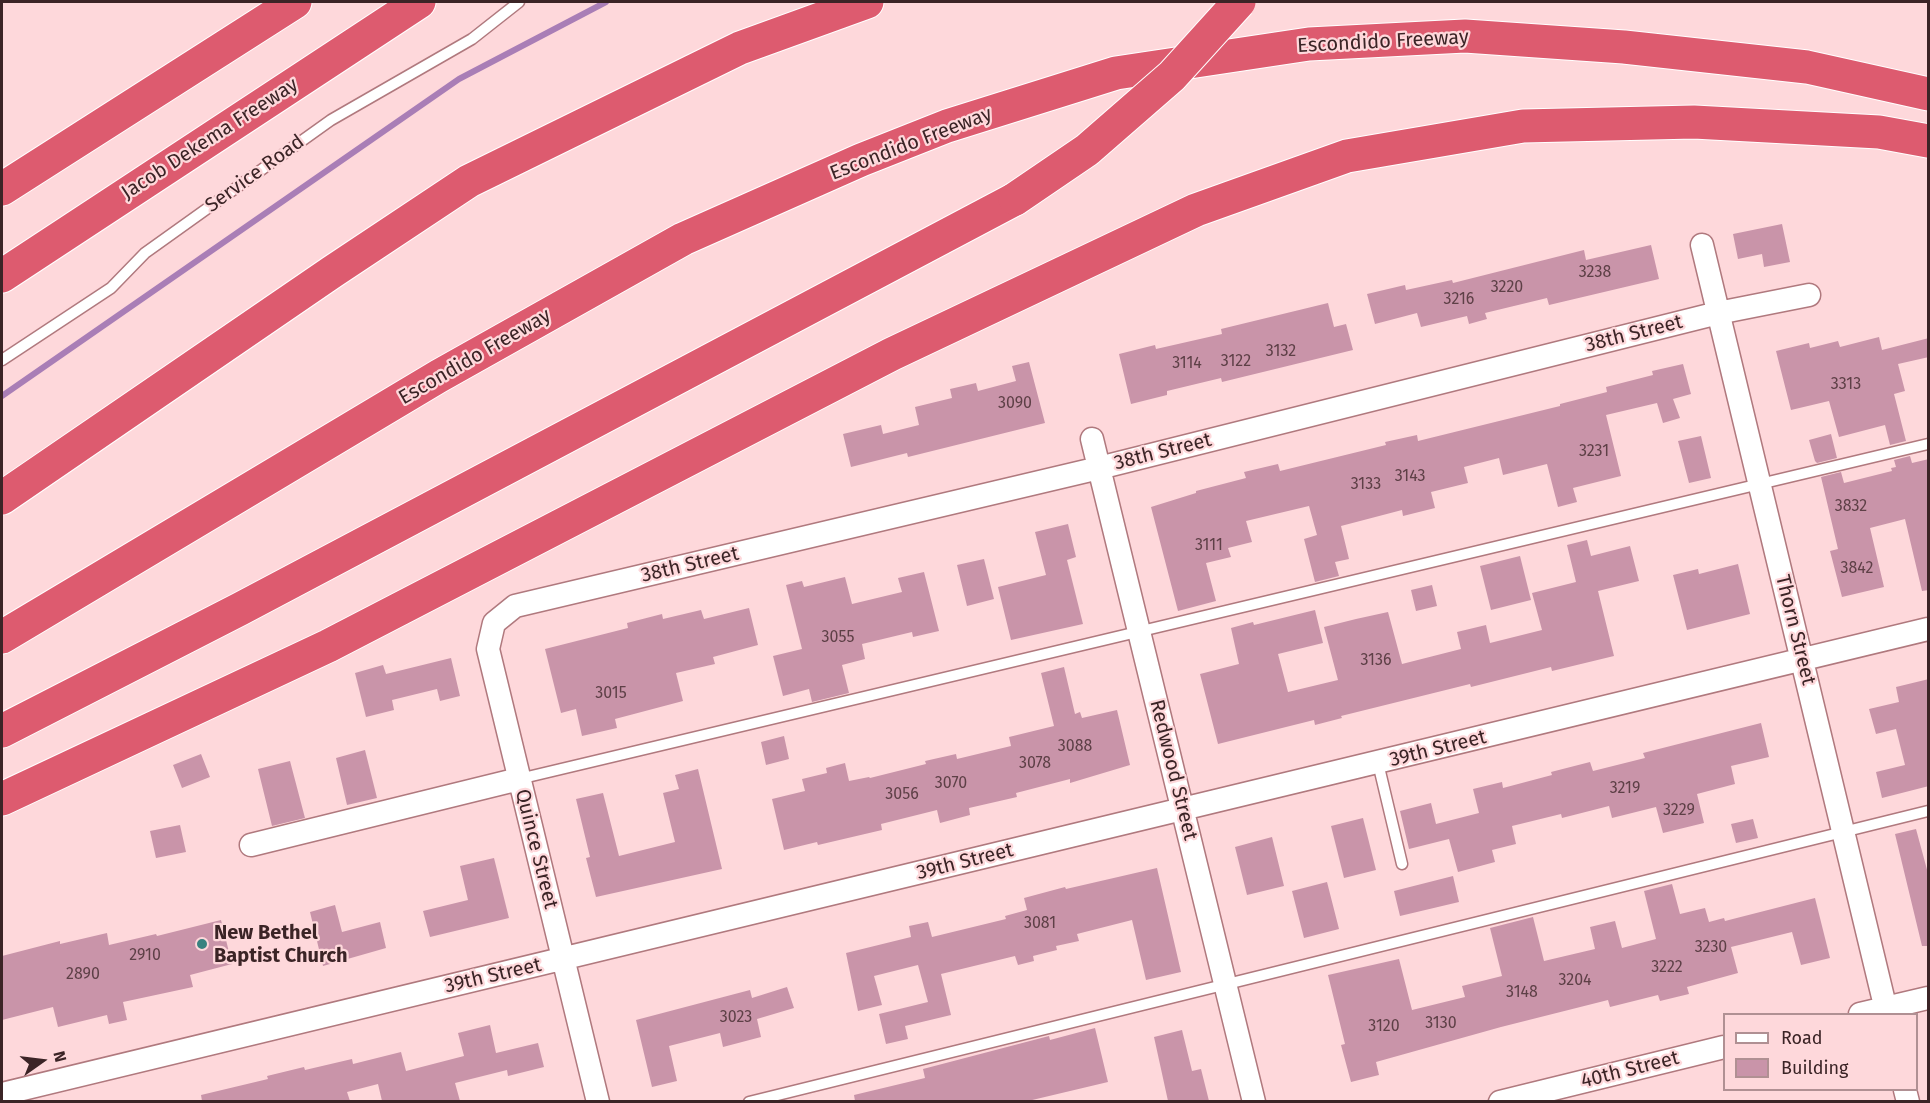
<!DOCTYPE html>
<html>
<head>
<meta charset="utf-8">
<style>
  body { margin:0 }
  #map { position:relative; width:1930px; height:1103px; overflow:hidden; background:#fed8db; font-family:"Fira Sans",sans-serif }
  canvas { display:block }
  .frame { position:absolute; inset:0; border:3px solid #3b2426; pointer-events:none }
  .legend { position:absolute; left:1723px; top:1013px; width:195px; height:78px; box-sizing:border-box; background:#fed8db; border:2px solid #b09093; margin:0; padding:8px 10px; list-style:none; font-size:18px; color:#3b2426 }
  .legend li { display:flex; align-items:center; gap:12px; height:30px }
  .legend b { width:30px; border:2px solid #b09093 }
  .north { position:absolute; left:12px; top:1031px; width:60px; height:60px; -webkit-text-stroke:4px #fed8db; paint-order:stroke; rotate:76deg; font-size:16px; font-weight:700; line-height:24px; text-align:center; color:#3b2426 }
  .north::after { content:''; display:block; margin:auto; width:21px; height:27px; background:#3b2426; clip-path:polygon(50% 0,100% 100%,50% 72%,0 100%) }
</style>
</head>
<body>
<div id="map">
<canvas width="1930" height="1103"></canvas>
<div class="frame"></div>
<ul class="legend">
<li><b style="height:8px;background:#fff"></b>Road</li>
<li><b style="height:16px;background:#c994a9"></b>Building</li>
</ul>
<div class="north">N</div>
</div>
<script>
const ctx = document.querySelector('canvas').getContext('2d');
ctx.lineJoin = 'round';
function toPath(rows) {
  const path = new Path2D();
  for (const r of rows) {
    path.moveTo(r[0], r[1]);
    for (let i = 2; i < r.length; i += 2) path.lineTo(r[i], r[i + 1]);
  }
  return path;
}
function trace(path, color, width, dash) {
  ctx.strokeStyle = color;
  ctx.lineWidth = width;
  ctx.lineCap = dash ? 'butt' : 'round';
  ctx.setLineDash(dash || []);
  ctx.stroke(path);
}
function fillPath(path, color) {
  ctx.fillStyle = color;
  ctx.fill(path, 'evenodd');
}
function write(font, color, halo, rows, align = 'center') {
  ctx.font = font + ' "Fira Sans",sans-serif';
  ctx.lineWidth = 4.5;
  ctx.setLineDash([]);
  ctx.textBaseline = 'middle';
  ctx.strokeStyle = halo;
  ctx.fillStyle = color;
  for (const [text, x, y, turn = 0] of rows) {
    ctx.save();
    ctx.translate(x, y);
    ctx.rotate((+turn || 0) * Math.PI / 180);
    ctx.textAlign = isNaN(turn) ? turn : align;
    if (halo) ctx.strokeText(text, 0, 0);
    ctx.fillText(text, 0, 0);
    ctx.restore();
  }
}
trace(toPath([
  [2,396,459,79,606,2]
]), '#a97eb6', 6);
fillPath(toPath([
  [1782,224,1790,262,1764,267,1762,254,1738,259,1733,234],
  [1651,245,1659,279,1549,305,1547,298,1485,313,1487,319,1469,324,1467,316,1421,327,1417,313,1375,324,1367,294,1405,285,1406,290,1452,280,1453,283,1584,250,1586,260],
  [1328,303,1334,327,1346,324,1353,350,1222,382,1221,378,1167,391,1167,395,1131,404,1119,354,1155,345,1156,349,1222,334,1221,329],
  [1879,337,1882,350,1929,338,1929,357,1898,364,1905,391,1894,394,1906,441,1890,445,1885,425,1839,437,1829,401,1791,410,1776,351,1809,343,1810,348,1838,341,1840,347],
  [1029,362,1045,423,908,457,907,453,851,467,843,434,881,425,883,434,919,425,915,407,952,398,950,389,976,383,978,391,1016,381,1012,366],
  [1683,364,1691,394,1673,399,1680,418,1663,423,1657,403,1606,415,1621,476,1573,488,1577,502,1558,507,1547,464,1503,475,1499,458,1464,467,1468,483,1431,492,1435,508,1403,516,1402,510,1341,526,1349,559,1335,562,1339,576,1315,582,1304,539,1317,535,1309,506,1246,521,1252,542,1228,548,1231,557,1206,563,1216,601,1178,611,1151,507,1196,493,1196,491,1246,478,1244,472,1278,464,1280,471,1386,445,1385,442,1417,435,1418,441,1560,406,1560,404,1607,392,1606,387,1653,375,1652,371],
  [1831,434,1837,458,1817,463,1815,461,1809,440],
  [1701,436,1711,478,1689,483,1678,441],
  [1910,456,1912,463,1929,459,1929,590,1922,591,1905,519,1870,528,1884,587,1842,597,1830,551,1838,549,1821,477,1841,472,1844,483,1892,471,1891,468,1896,467,1894,460],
  [1068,524,1076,557,1067,560,1083,624,1011,640,998,587,1046,575,1035,532],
  [1587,540,1591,556,1630,546,1639,581,1598,591,1614,656,1552,671,1551,667,1471,687,1470,684,1341,716,1342,718,1315,725,1314,720,1218,744,1200,674,1239,664,1231,628,1253,622,1254,625,1315,610,1323,643,1278,654,1288,692,1338,680,1324,627,1356,619,1388,612,1402,664,1461,649,1457,632,1486,625,1490,643,1542,630,1532,593,1576,582,1567,545],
  [1520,556,1531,600,1491,610,1480,566],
  [984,559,994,599,967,606,957,565],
  [1738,564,1750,614,1687,630,1673,575,1698,569,1699,574],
  [924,572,939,631,913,637,912,632,862,644,865,659,842,665,849,693,812,702,809,689,783,696,773,656,802,649,786,585,802,581,804,587,845,577,852,604,902,592,898,578],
  [1432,585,1437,606,1416,611,1411,590],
  [749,608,758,645,713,657,715,664,676,673,683,701,615,719,617,728,582,736,576,709,561,713,545,649,628,628,627,623,662,614,663,619,701,610,704,619],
  [451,658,460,696,440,701,437,689,392,700,394,710,366,717,355,673,383,665,386,674],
  [1064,667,1075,714,1080,712,1082,718,1117,710,1130,765,1070,783,1070,779,1016,793,1017,797,969,808,970,815,940,823,937,810,881,824,882,830,818,845,817,842,784,850,772,799,805,791,802,779,827,773,826,768,845,763,849,781,869,777,870,778,926,764,925,761,956,754,957,759,1011,746,1009,737,1054,726,1041,673],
  [1929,679,1929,786,1882,798,1876,772,1905,765,1896,729,1876,734,1869,709,1899,702,1896,687],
  [1761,723,1769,757,1731,766,1735,784,1697,794,1704,823,1663,833,1656,807,1612,818,1609,806,1562,818,1561,814,1512,826,1516,844,1492,850,1495,862,1458,872,1449,839,1409,849,1400,811,1431,803,1436,824,1479,813,1473,789,1502,782,1503,788,1552,775,1551,772,1590,762,1593,771,1645,758,1643,753],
  [784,736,789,759,766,765,761,742],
  [365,750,377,798,347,805,336,758],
  [201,754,210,777,182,788,173,765],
  [290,761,305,818,272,826,258,769],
  [698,769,722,869,596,897,586,858,590,857,576,799,603,793,619,856,675,842,663,793,679,789,675,775],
  [1363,818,1376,870,1344,878,1331,826],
  [1753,819,1758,838,1736,843,1731,824],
  [180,825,186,852,156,858,150,831],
  [1916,829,1929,877,1929,946,1922,946,1895,834],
  [1272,837,1284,886,1247,895,1235,847],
  [494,858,509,918,430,937,423,911,468,900,460,866],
  [1157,868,1181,972,1146,980,1132,920,1077,934,1079,941,1056,946,1057,950,1033,956,1034,961,1018,965,1015,956,941,974,951,1015,905,1026,908,1039,886,1044,879,1014,928,1002,918,965,874,976,882,1005,858,1011,846,953,911,937,909,926,928,922,932,937,1006,919,1005,916,1027,910,1024,898,1065,887,1066,889],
  [1453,876,1459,902,1400,916,1394,891],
  [1327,882,1339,929,1304,938,1292,891],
  [1672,884,1680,914,1705,908,1709,922,1724,918,1725,921,1815,898,1830,958,1801,965,1792,932,1731,947,1738,973,1687,987,1689,994,1660,1001,1658,995,1610,1007,1608,1000,1501,1027,1376,1062,1379,1075,1351,1082,1341,1045,1345,1044,1328,975,1399,959,1412,1010,1465,997,1462,986,1502,976,1490,928,1533,917,1544,961,1595,949,1590,927,1615,921,1622,948,1656,939,1644,891],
  [335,905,342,932,380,922,386,948,323,966,310,912],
  [221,920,232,964,190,975,193,987,123,1002,127,1020,109,1024,107,1015,58,1027,53,1007,2,1020,2,956,60,941,60,944,107,933,109,945,156,934,157,936],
  [787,987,794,1008,757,1019,761,1037,723,1047,720,1033,669,1046,677,1081,652,1087,636,1020,750,990,752,998],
  [490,1025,496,1053,538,1043,544,1067,508,1076,507,1070,455,1083,460,1101,382,1101,378,1084,347,1092,350,1101,202,1101,201,1095,268,1079,267,1076,304,1067,305,1070,352,1059,353,1064,401,1052,406,1071,464,1056,458,1033],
  [1095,1028,1108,1082,1028,1101,855,1101,854,1095,925,1078,923,1069,1049,1036,1050,1040],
  [1182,1030,1192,1071,1201,1069,1209,1101,1168,1101,1154,1037]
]), '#c994a9');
const service = toPath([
  [2,360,111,288,145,253,331,120,472,39,519,2],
  [1378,763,1402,864],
  [519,779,1928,444],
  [749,1102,1928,811]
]);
const minor = toPath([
  [1702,245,1887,1014],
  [1092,439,1254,1102],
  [251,845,519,779],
  [1860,1014,1928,998],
  [1905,1090,1908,1102],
  [2,1094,1928,629],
  [598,1102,488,649,494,623,515,606,1099,468,1718,313,1809,295],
  [1500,1102,1724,1047]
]);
const motorway = toPath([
  [2,189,295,2],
  [2,276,419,2],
  [2,498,332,272,469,181,740,48,867,2],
  [2,637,439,376,683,239,861,160,947,126,1116,73,1309,44,1465,36,1624,47,1807,67,1928,94],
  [2,731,240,609,1015,199],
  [2,799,328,646,892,354,1196,210,1347,156,1523,126,1694,122,1879,132,1928,141]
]);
trace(service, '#b0797e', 13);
trace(minor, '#b0797e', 25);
trace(motorway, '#fff', 35);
trace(service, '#fff', 10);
trace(minor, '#fff', 22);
trace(motorway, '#dd5b6f', 33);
const motorwayBridge = toPath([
  [1015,199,1087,150,1172,76,1239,2]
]);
trace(motorwayBridge, '#fff', 35, []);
trace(motorwayBridge, '#dd5b6f', 33);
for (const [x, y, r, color] of [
  [202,944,6,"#398280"]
]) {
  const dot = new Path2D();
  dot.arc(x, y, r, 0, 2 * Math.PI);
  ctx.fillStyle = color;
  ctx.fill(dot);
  trace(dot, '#fed8db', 2);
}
write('16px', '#5e4047', null, [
  ["3238",1595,273],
  ["3220",1507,288],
  ["3216",1459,300],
  ["3132",1281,352],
  ["3122",1236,362],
  ["3114",1187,364],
  ["3313",1846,385],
  ["3090",1015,404],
  ["3231",1594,452],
  ["3143",1410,477],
  ["3133",1366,485],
  ["3832",1851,507],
  ["3111",1209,546],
  ["3842",1857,569],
  ["3055",838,638],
  ["3136",1376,661],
  ["3015",611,694],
  ["3088",1075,747],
  ["3078",1035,764],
  ["3070",951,784],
  ["3219",1625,789],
  ["3056",902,795],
  ["3229",1679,811],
  ["3081",1040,924],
  ["3230",1711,948],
  ["2910",145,956],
  ["3222",1667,968],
  ["2890",83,975],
  ["3204",1575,981],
  ["3148",1522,993],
  ["3023",736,1018],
  ["3130",1441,1024],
  ["3120",1384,1027]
]);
write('20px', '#3b2426', '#fed8db', [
  ["Escondido Freeway",1383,42,-3],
  ["Jacob Dekema Freeway",210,139,-33],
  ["Escondido Freeway",911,144,-21],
  ["Service Road",255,174,-36],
  ["38th Street",1634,334,-14],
  ["Escondido Freeway",475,357,-30],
  ["38th Street",1163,452,-14],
  ["38th Street",690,565,-13],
  ["Thorn Street",1795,630,76],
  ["39th Street",1438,749,-14],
  ["Redwood Street",1173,770,76],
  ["Quince Street",536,849,76],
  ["39th Street",965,862,-14],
  ["39th Street",493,976,-13],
  ["40th Street",1630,1070,-14]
]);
write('bold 20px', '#3b2426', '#fed8db', [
  ["New Bethel",214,933],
  ["Baptist Church",214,956]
], 'left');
</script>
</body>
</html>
